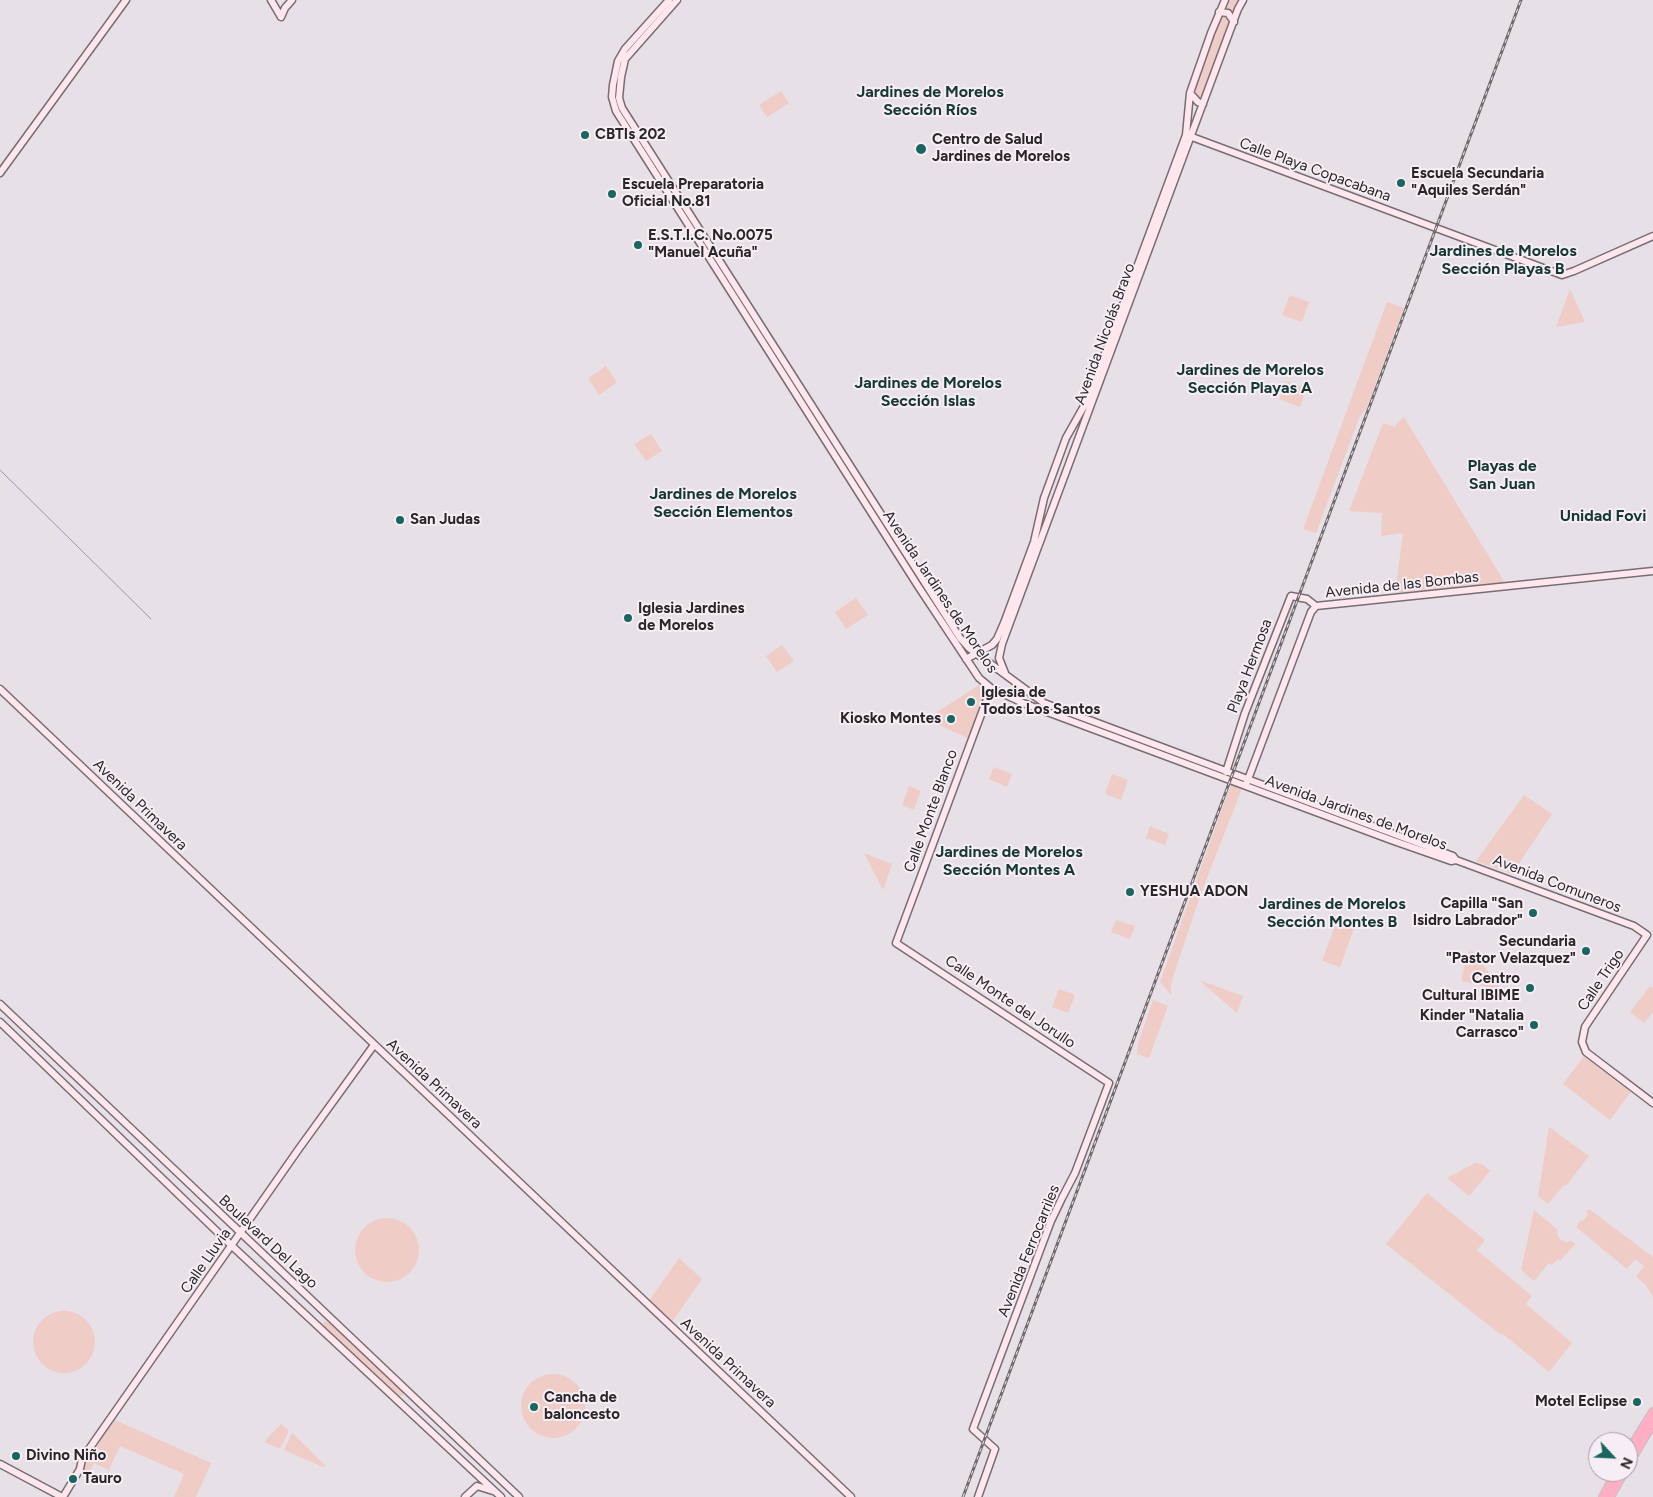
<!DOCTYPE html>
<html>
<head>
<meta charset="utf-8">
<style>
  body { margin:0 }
  #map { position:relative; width:1653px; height:1497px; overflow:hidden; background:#e8e0e7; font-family:Figtree,sans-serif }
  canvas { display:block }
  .north { position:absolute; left:1588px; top:1432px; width:50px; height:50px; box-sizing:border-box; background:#f6eef4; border:1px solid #a49ea3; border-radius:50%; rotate:115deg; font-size:14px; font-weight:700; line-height:20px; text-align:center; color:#292629 }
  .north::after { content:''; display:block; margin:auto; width:18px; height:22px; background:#19655f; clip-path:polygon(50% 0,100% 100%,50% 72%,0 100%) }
</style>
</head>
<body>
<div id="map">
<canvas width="1653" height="1497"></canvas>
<div class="north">N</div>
</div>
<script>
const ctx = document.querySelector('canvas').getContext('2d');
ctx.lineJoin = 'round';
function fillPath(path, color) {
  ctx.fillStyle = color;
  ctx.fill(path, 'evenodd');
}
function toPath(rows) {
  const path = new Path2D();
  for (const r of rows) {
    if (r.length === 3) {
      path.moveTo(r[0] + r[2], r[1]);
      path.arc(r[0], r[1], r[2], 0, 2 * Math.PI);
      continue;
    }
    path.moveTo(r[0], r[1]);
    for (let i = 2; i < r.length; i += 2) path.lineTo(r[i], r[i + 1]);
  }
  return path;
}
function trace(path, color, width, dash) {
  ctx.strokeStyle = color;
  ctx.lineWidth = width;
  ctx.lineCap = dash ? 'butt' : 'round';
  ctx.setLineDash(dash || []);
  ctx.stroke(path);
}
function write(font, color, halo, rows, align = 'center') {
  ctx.font = font + ' Figtree,sans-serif';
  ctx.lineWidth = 4;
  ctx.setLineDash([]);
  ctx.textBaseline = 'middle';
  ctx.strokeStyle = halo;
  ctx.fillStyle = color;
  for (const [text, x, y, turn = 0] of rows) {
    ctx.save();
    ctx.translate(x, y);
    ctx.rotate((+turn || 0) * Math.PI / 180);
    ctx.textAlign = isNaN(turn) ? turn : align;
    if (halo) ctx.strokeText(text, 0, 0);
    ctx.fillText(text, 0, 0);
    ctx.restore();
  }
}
fillPath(toPath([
  [1231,0,1241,0,1230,19,1227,36,1201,100,1194,96,1217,26,1225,5],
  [781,91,789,103,767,117,759,105],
  [1570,289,1585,322,1556,327],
  [1290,295,1309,302,1302,322,1282,315],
  [1387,302,1404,308,1366,409,1360,416,1316,533,1303,529],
  [606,366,617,382,599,395,588,378],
  [1286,381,1307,388,1300,407,1279,399],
  [1404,417,1505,583,1395,593,1403,533,1381,536,1382,513,1349,511,1383,423,1395,427,1398,422],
  [651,434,662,451,646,461,634,444],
  [856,598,868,615,846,629,835,612],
  [782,645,794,661,777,672,766,656],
  [979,685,986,690,968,738,939,725,941,720,931,716],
  [994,767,1012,774,1007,787,989,779],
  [1112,774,1128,780,1121,800,1105,794],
  [1231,784,1240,788,1241,791,1200,896,1175,971,1171,985,1171,995,1160,982],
  [909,786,921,791,914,810,902,805],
  [1524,795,1552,814,1512,874,1476,861],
  [1150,826,1169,834,1165,845,1146,838],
  [864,853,892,864,883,890],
  [1338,917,1356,923,1340,967,1322,961],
  [1116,920,1135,926,1130,939,1111,932],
  [1471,951,1474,952,1499,987,1499,990,1462,981,1462,976,1468,953],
  [1199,980,1243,996,1237,1013],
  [1650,986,1653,988,1653,1012,1644,1023,1630,1012],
  [1059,989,1075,995,1068,1013,1052,1007],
  [1153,1000,1168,1006,1149,1058,1137,1054,1138,1044],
  [1584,1056,1631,1092,1610,1120,1563,1084],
  [1549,1127,1589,1156,1566,1186,1564,1185,1548,1204,1538,1196],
  [1475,1163,1482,1164,1490,1171,1469,1196,1447,1178],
  [1427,1193,1485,1240,1477,1250,1532,1296,1526,1304,1572,1343,1549,1372,1502,1333,1501,1335,1386,1244],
  [1589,1209,1653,1257,1653,1297,1645,1284,1636,1277,1644,1266,1635,1259,1627,1269,1576,1227,1581,1220,1583,1221,1588,1214,1586,1212],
  [1534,1210,1557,1229,1558,1236,1561,1240,1566,1242,1572,1241,1575,1244,1560,1261,1558,1259,1552,1265,1549,1263,1534,1281,1521,1270],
  [387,1250,32],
  [679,1258,702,1279,672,1322,649,1301],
  [64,1342,31],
  [324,1321,330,1323,403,1390,403,1396,396,1396,323,1326],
  [553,1406,32],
  [115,1420,211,1463,196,1497,174,1497,184,1474,120,1446,109,1470,94,1463,89,1473,82,1470,86,1461],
  [281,1424,289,1431,280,1449,264,1442],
  [292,1433,326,1466,323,1467,284,1450]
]), '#efccc5');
trace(toPath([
  [0,470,151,619]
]), '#9399b4', 1);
const secondary = toPath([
  [271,0,281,17],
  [669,0,625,49,618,61,613,85,612,97,616,111,918,586,979,678,991,688,1023,703,1391,840,1451,861,1456,860],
  [677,0,625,59,621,77,619,98,622,108,960,638,969,648,1044,703,1453,856,1456,860,1634,926,1647,935,1591,1018,1585,1027,1582,1042,1586,1052,1653,1103],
  [1219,12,1228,13,1234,22],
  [281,17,285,8,292,0],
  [1190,93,1198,102,1203,104],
  [1192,137,1562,275,1574,271,1653,236],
  [0,173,126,0],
  [966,659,992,645,997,639,1004,623,1034,542,1044,498,1066,438,1088,399,1186,135,1190,93,1211,33,1225,0],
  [1005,673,999,658,1002,644,1238,9,1243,0],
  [0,689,851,1497],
  [1226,772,1245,713,1291,596,1307,599,1316,606],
  [1247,782,1311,612,1316,606,1653,571],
  [0,1004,519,1497],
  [0,1022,232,1246,501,1497],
  [0,1464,62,1497],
  [63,1497,80,1469,82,1459,298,1150,374,1045],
  [465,1497,477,1486,493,1491],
  [978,1497,995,1449,973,1429,1051,1221,1062,1198,1075,1173,1109,1083,896,943,991,688]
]);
const highway = toPath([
  [1628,1452,1653,1412],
  [1628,1465,1653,1423],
  [1603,1497,1617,1472],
  [1610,1497,1624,1472]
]);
trace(secondary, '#756e74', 9);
trace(highway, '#c3c2c3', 10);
trace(secondary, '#ffe7ed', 6);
trace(highway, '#ffaec4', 8);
const rail = toPath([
  [963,1497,1521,0]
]);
trace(rail, '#6f6a6e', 3);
trace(rail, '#f6eef4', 1, [4]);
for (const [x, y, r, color] of [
  [585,135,5,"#19655f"],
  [921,149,6,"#19655f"],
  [1401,183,5,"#19655f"],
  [612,194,5,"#19655f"],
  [638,245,5,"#19655f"],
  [400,520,5,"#19655f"],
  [628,618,5,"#19655f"],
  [971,702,5,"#19655f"],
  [951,719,5,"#19655f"],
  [1130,892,5,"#19655f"],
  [1533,913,5,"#19655f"],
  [1586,951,5,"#19655f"],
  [1530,988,5,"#19655f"],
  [1534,1025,5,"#19655f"],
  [1637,1402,5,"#19655f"],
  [534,1407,5,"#19655f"],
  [16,1456,5,"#19655f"],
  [73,1479,5,"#19655f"]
]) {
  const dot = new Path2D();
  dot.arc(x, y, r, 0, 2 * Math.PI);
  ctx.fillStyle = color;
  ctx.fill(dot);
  trace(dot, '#f6eef4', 2);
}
write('bold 15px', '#292629', '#f6eef4', [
  ["CBTIs 202",595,135],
  ["Centro de Salud",932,140],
  ["Jardines de Morelos",932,157],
  ["Escuela Secundaria",1411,174],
  ["\"Aquiles Serdán\"",1411,191],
  ["Escuela Preparatoria",622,185],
  ["Oficial No.81",622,202],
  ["E.S.T.I.C. No.0075",648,236],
  ["\"Manuel Acuña\"",648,253],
  ["San Judas",410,520],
  ["Iglesia Jardines",638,609],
  ["de Morelos",638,626],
  ["Iglesia de",981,693],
  ["Todos Los Santos",981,710],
  ["Kiosko Montes",941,719,"right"],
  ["YESHUA ADON",1140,892],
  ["Capilla \"San",1523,904,"right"],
  ["Isidro Labrador\"",1523,921,"right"],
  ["Secundaria",1576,942,"right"],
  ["\"Pastor Velazquez\"",1576,959,"right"],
  ["Centro",1520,979,"right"],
  ["Cultural IBIME",1520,996,"right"],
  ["Kinder \"Natalia",1524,1016,"right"],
  ["Carrasco\"",1524,1033,"right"],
  ["Cancha de",544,1398],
  ["baloncesto",544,1415],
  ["Motel Eclipse",1627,1402,"right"],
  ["Divino Niño",26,1456],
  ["Tauro",83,1479]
], 'left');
write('15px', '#292629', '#f6eef4', [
  ["Calle Playa Copacabana",1315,170,20],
  ["Avenida Nicolás Bravo",1105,334,-70],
  ["Avenida de las Bombas",1402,585,-6],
  ["Avenida Jardines de Morelos",940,592,56],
  ["Playa Hermosa",1250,666,-69],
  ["Avenida Primavera",140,805,44],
  ["Calle Monte Blanco",931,811,-70],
  ["Avenida Jardines de Morelos",1356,813,20],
  ["Avenida Comuneros",1557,884,21],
  ["Calle Trigo",1601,980,-56],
  ["Calle Monte del Jorullo",1010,1002,34],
  ["Avenida Primavera",434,1084,43],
  ["Boulevard Del Lago",268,1242,43],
  ["Avenida Ferrocarriles",1029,1251,-68],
  ["Calle Lluvia",206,1261,-55],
  ["Avenida Primavera",728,1363,43]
]);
write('bold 16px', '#163834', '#f6eef4', [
  ["Jardines de Morelos",930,92],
  ["Sección Ríos",930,110],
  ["Jardines de Morelos",1503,251],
  ["Sección Playas B",1503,269],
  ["Jardines de Morelos",1250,370],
  ["Sección Playas A",1250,388],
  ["Jardines de Morelos",928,383],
  ["Sección Islas",928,401],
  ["Playas de",1502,466],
  ["San Juan",1502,484],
  ["Jardines de Morelos",723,494],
  ["Sección Elementos",723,512],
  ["Unidad Fovi",1603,516],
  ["Jardines de Morelos",1009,852],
  ["Sección Montes A",1009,870],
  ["Jardines de Morelos",1332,904],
  ["Sección Montes B",1332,922]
]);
</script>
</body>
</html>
